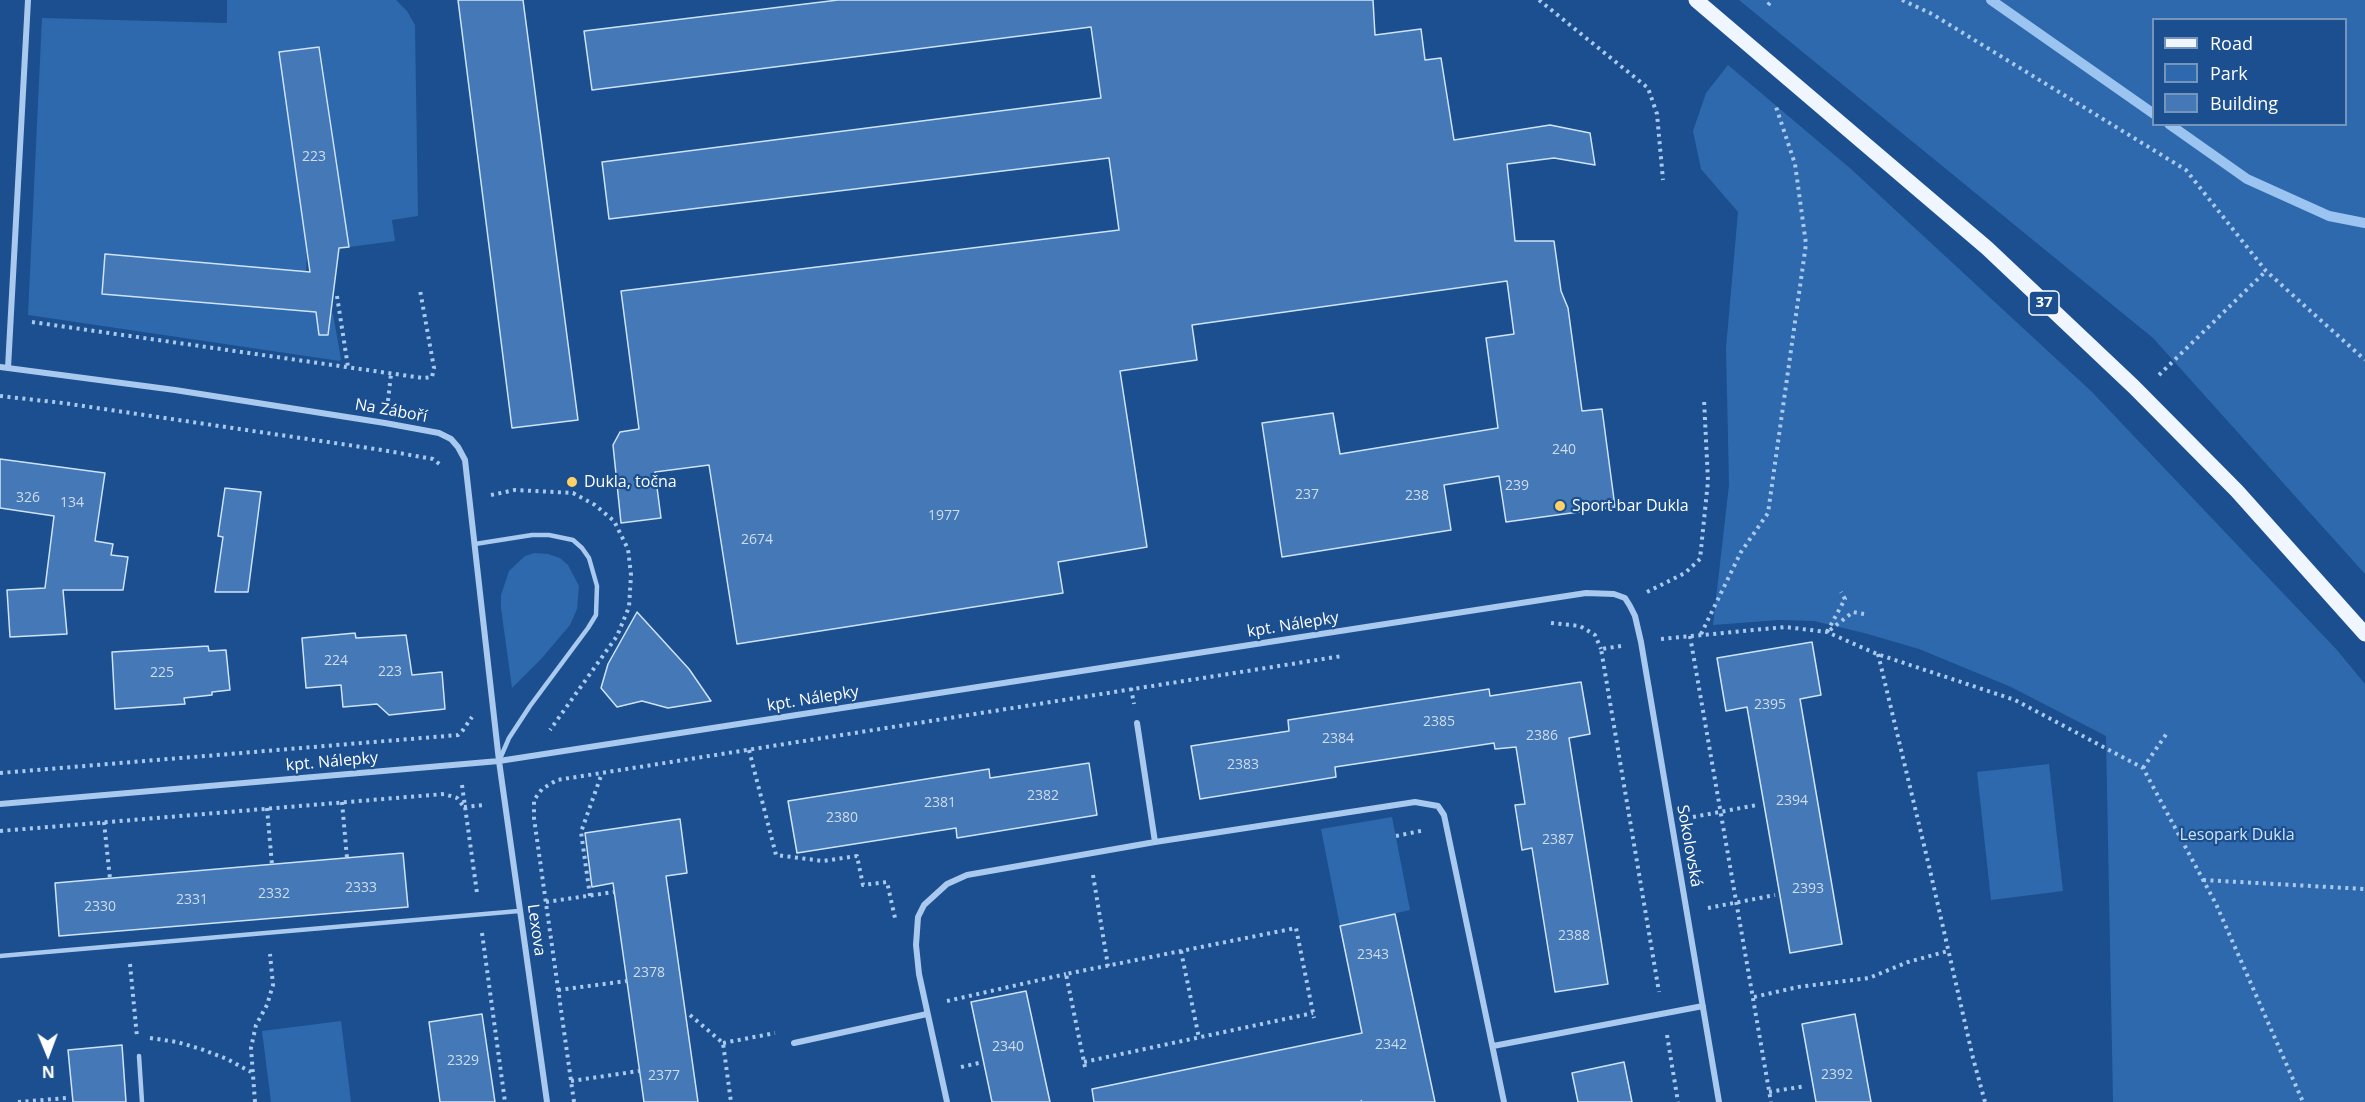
<!DOCTYPE html>
<html>
<head>
<meta charset="utf-8">
<style>
  body { margin:0 }
  #map { position:relative; width:2365px; height:1102px; overflow:hidden; background:#1b4f8f; font-family:"Open Sans",sans-serif }
  canvas { display:block }
  .legend { position:absolute; left:2152px; top:18px; width:195px; height:108px; box-sizing:border-box; background:#1b4f8f; border:2px solid #7695bc; margin:0; padding:8px 10px; list-style:none; font-size:18px; color:#fff }
  .legend li { display:flex; align-items:center; gap:12px; height:30px }
  .legend b { width:30px; border:2px solid #7695bc }
  .north { position:absolute; left:18px; top:1024px; width:60px; height:60px; -webkit-text-stroke:4px #1b4f8f; paint-order:stroke; rotate:179deg; font-size:16px; font-weight:700; line-height:24px; text-align:center; color:#fff }
  .north::after { content:''; display:block; margin:auto; width:21px; height:27px; background:#fff; clip-path:polygon(50% 0,100% 100%,50% 72%,0 100%) }
</style>
</head>
<body>
<div id="map">
<canvas width="2365" height="1102"></canvas>
<ul class="legend">
<li><b style="height:8px;background:#f0f6ff"></b>Road</li>
<li><b style="height:16px;background:#2e69ad"></b>Park</li>
<li><b style="height:16px;background:#4478b7"></b>Building</li>
</ul>
<div class="north">N</div>
</div>
<script>
const ctx = document.querySelector('canvas').getContext('2d');
ctx.lineJoin = 'round';
function fillPath(path, color) {
  ctx.fillStyle = color;
  ctx.fill(path, 'evenodd');
}
function toPath(rows) {
  const path = new Path2D();
  for (const r of rows) {
    path.moveTo(r[0], r[1]);
    for (let i = 2; i < r.length; i += 2) path.lineTo(r[i], r[i + 1]);
  }
  return path;
}
function trace(path, color, width, dash) {
  ctx.strokeStyle = color;
  ctx.lineWidth = width;
  ctx.lineCap = dash ? 'butt' : 'round';
  ctx.setLineDash(dash || []);
  ctx.stroke(path);
}
function write(font, color, halo, rows, align = 'center') {
  ctx.font = font + ' "Open Sans",sans-serif';
  ctx.lineWidth = 4.5;
  ctx.setLineDash([]);
  ctx.textBaseline = 'middle';
  ctx.strokeStyle = halo;
  ctx.fillStyle = color;
  for (const [text, x, y, turn = 0] of rows) {
    ctx.save();
    ctx.translate(x, y);
    ctx.rotate((+turn || 0) * Math.PI / 180);
    ctx.textAlign = isNaN(turn) ? turn : align;
    if (halo) ctx.strokeText(text, 0, 0);
    ctx.fillText(text, 0, 0);
    ctx.restore();
  }
}
fillPath(toPath([
  [227,0,396,0,407,11,415,25,418,216,392,220,395,241,349,247,320,47,280,52,307,250,306,272,106,254,102,294,329,313,333,314,341,359,340,361,28,315,42,18,227,23],
  [1739,0,2365,0,2365,574,2153,338],
  [2154,20,2346,20,2346,124,2154,124],
  [1728,65,1851,169,2091,391,2337,650,2365,684,2365,1102,2113,1102,2106,736,2011,687,1919,649,1864,633,1814,621,1779,620,1713,625,1729,485,1726,348,1738,212,1701,169,1693,131,1706,93],
  [534,553,548,554,560,558,568,565,579,586,577,609,570,625,542,658,512,688,501,608,501,595,509,571,525,556],
  [2049,764,2063,891,1991,900,1977,772],
  [1392,817,1410,910,1340,926,1321,829],
  [341,1021,351,1102,271,1102,262,1031]
]), '#2e69ad');
trace(toPath([
  [1991,0,2154,114],
  [2169,124,2247,179,2329,216,2365,223]
]), '#9cc4f0', 10);
const building = toPath([
  [458,0,523,0,578,420,512,428,458,0],
  [838,0,1373,0,1375,35,1421,29,1425,60,1441,58,1454,140,1550,125,1590,133,1595,165,1554,158,1507,164,1515,241,1554,241,1561,291,1568,308,1582,411,1602,409,1615,507,1506,522,1499,476,1444,485,1451,530,1282,557,1262,423,1333,413,1340,454,1498,428,1486,338,1514,334,1507,281,1192,325,1197,360,1120,371,1147,547,1058,562,1063,593,737,644,709,465,655,472,661,518,621,523,613,445,620,432,639,429,621,291,1119,230,1109,158,609,219,602,162,1101,98,1091,27,592,90,584,31,838,0],
  [319,47,349,247,339,248,328,335,319,335,316,312,102,294,105,254,310,272,279,52,319,47],
  [0,459,105,473,95,541,113,544,111,555,128,557,123,590,63,590,67,634,10,637,7,590,45,588,54,516,0,508,0,459],
  [225,488,261,492,248,592,215,592,223,537,218,536,225,488],
  [637,612,689,669,711,701,668,708,642,701,617,707,601,688,608,664,637,612],
  [355,633,356,638,406,635,412,675,442,672,445,709,389,715,377,704,343,707,341,685,306,688,302,638,355,633],
  [1812,642,1821,695,1800,699,1842,944,1790,953,1747,707,1726,711,1717,658,1812,642],
  [208,646,209,651,226,650,230,690,212,692,212,695,184,698,185,704,115,709,112,652,208,646],
  [1581,682,1590,734,1569,738,1608,984,1555,992,1532,848,1522,850,1515,805,1525,804,1516,747,1495,749,1494,743,1335,767,1336,777,1200,799,1191,746,1289,731,1288,720,1489,689,1490,696,1581,682],
  [1089,763,1097,815,957,838,956,828,797,853,788,801,989,769,990,778,1089,763],
  [680,819,687,873,666,876,698,1102,644,1102,613,883,592,887,585,833,680,819],
  [403,853,408,907,59,936,55,883,403,853],
  [1395,914,1435,1102,1094,1102,1092,1089,1362,1033,1340,926,1395,914],
  [1026,991,1050,1102,992,1102,971,1002,1026,991],
  [482,1014,495,1102,440,1102,429,1022,482,1014],
  [1855,1014,1871,1102,1816,1102,1802,1024,1855,1014],
  [122,1045,126,1102,73,1102,68,1050,122,1045],
  [1624,1062,1632,1102,1578,1102,1572,1073,1624,1062]
]);
fillPath(building, '#4478b7');
trace(building, '#cfe3fa', 1.5);
trace(toPath([
  [1539,0,1648,88,1657,114,1663,180],
  [1902,0,1932,14,2186,170,2266,271,2365,360],
  [1768,5,1772,0],
  [337,296,348,367],
  [32,322,423,378,432,377,434,368,420,290],
  [2159,375,2266,271],
  [0,396,63,403,382,450,433,459,442,466],
  [388,401,391,374],
  [491,495,515,490,573,493,595,505,614,521,628,549,631,575,629,607,617,636,550,730],
  [1647,592,1685,573,1700,559,1708,481,1704,399],
  [1551,623,1580,626,1595,635,1601,649],
  [1830,630,1853,612,1864,614],
  [1827,632,1845,599,1841,592],
  [1701,634,1741,552,1768,513,1806,244,1795,164,1776,107],
  [1690,636,1771,1102],
  [1661,639,1785,627,1827,632,1877,654,2015,700,2143,768,2216,904,2303,1102],
  [1621,646,1601,649,1659,992],
  [1878,654,1929,866,1973,1058,1985,1102],
  [1131,688,1134,704],
  [749,750,776,855,823,861,857,856,863,885,887,882,895,918],
  [2143,768,2167,733],
  [0,773,458,735,463,730,472,717],
  [462,785,477,893],
  [342,802,347,858],
  [464,807,485,805],
  [267,808,272,865],
  [1693,817,1757,805],
  [104,822,110,879],
  [0,831,444,794,457,798,464,807],
  [1396,836,1425,830],
  [1093,875,1108,966],
  [2203,880,2365,889],
  [590,896,581,832,602,773],
  [546,902,614,892],
  [1708,908,1775,895],
  [482,933,505,1102],
  [1181,951,1199,1038],
  [130,964,137,1037],
  [558,990,627,981],
  [1754,997,1798,987,1869,978,1908,962,1948,951],
  [947,1001,1066,974],
  [690,1015,723,1043,731,1102],
  [1667,1035,1678,1102],
  [150,1038,177,1042,201,1049,227,1059,251,1072],
  [723,1043,775,1033],
  [1084,1062,1313,1013],
  [961,1067,983,1062],
  [1085,1067,1066,974,1296,928,1314,1018],
  [571,1081,639,1071],
  [1769,1092,1806,1086],
  [1360,1101,1361,1102],
  [18,1102,66,1098],
  [255,1102,251,1048,256,1025,267,1005,273,985,270,954],
  [574,1102,534,818,534,800,542,789,557,780,1342,656]
]), '#a9c9ee', 4, [3, 4.5]);
trace(toPath([
  [475,544,532,535,549,535,573,540,582,548,589,558,597,586,596,615,588,628,530,706,509,738,499,761],
  [0,956,519,911],
  [139,1056,142,1102]
]), '#a9c9ee', 4.5);
trace(toPath([
  [0,367,175,390,385,423,439,433,451,439,458,447,465,460,499,761,547,1102],
  [8,368,28,0],
  [1137,723,1155,842],
  [0,804,499,761,1586,593,1614,594,1625,598,1630,606,1635,616,1641,642,1719,1102],
  [794,1043,927,1014],
  [1493,1046,1703,1006],
  [947,1102,919,974,916,945,918,917,924,905,947,884,967,875,1155,842,1415,802,1438,806,1444,815,1504,1102]
]), '#a9c9ee', 6);
trace(toPath([
  [1696,0,1987,248,2134,387,2237,491,2365,634]
]), '#f0f6ff', 15);
for (const [x, y, r, color] of [
  [572,482,6,"#ffd166"],
  [1560,506,6,"#ffd166"]
]) {
  const dot = new Path2D();
  dot.arc(x, y, r, 0, 2 * Math.PI);
  ctx.fillStyle = color;
  ctx.fill(dot);
  trace(dot, '#1b4f8f', 2);
}
write('14px', '#d0dded', null, [
  ["223",314,157],
  ["240",1564,450],
  ["239",1517,486],
  ["237",1307,495],
  ["238",1417,496],
  ["326",28,498],
  ["134",72,503],
  ["1977",944,516],
  ["2674",757,540],
  ["224",336,661],
  ["223",390,672],
  ["225",162,673],
  ["2395",1770,705],
  ["2385",1439,722],
  ["2386",1542,736],
  ["2384",1338,739],
  ["2383",1243,765],
  ["2382",1043,796],
  ["2394",1792,801],
  ["2381",940,803],
  ["2380",842,818],
  ["2387",1558,840],
  ["2333",361,888],
  ["2393",1808,889],
  ["2332",274,894],
  ["2331",192,900],
  ["2330",100,907],
  ["2388",1574,936],
  ["2343",1373,955],
  ["2378",649,973],
  ["2342",1391,1045],
  ["2340",1008,1047],
  ["2329",463,1061],
  ["2392",1837,1075],
  ["2377",664,1076]
]);
for (const [x, y, w] of [
  [2044,303,30]
]) {
  const box = new Path2D();
  box.roundRect(x - w / 2, y - 12, w, 24, 4.5);
  ctx.fillStyle = '#1b4f8f';
  ctx.fill(box);
  trace(box, '#fff', 1.5);
}
write('bold 15px', '#fff', null, [
  ["37",2044,303]
]);
write('16px', '#fff', '#1b4f8f', [
  ["Na Záboří",391,411,10],
  ["kpt. Nálepky",1293,625,-9],
  ["kpt. Nálepky",813,699,-9],
  ["kpt. Nálepky",332,762,-5],
  ["Sokolovská",1689,846,80],
  ["Lexova",536,930,82]
]);
write('16px', '#fff', '#1b4f8f', [
  ["Dukla, točna",584,482],
  ["Sport bar Dukla",1572,506]
], 'left');
write('16px', '#cfe3fa', '#1b4f8f', [
  ["Lesopark Dukla",2237,835]
]);
</script>
</body>
</html>
